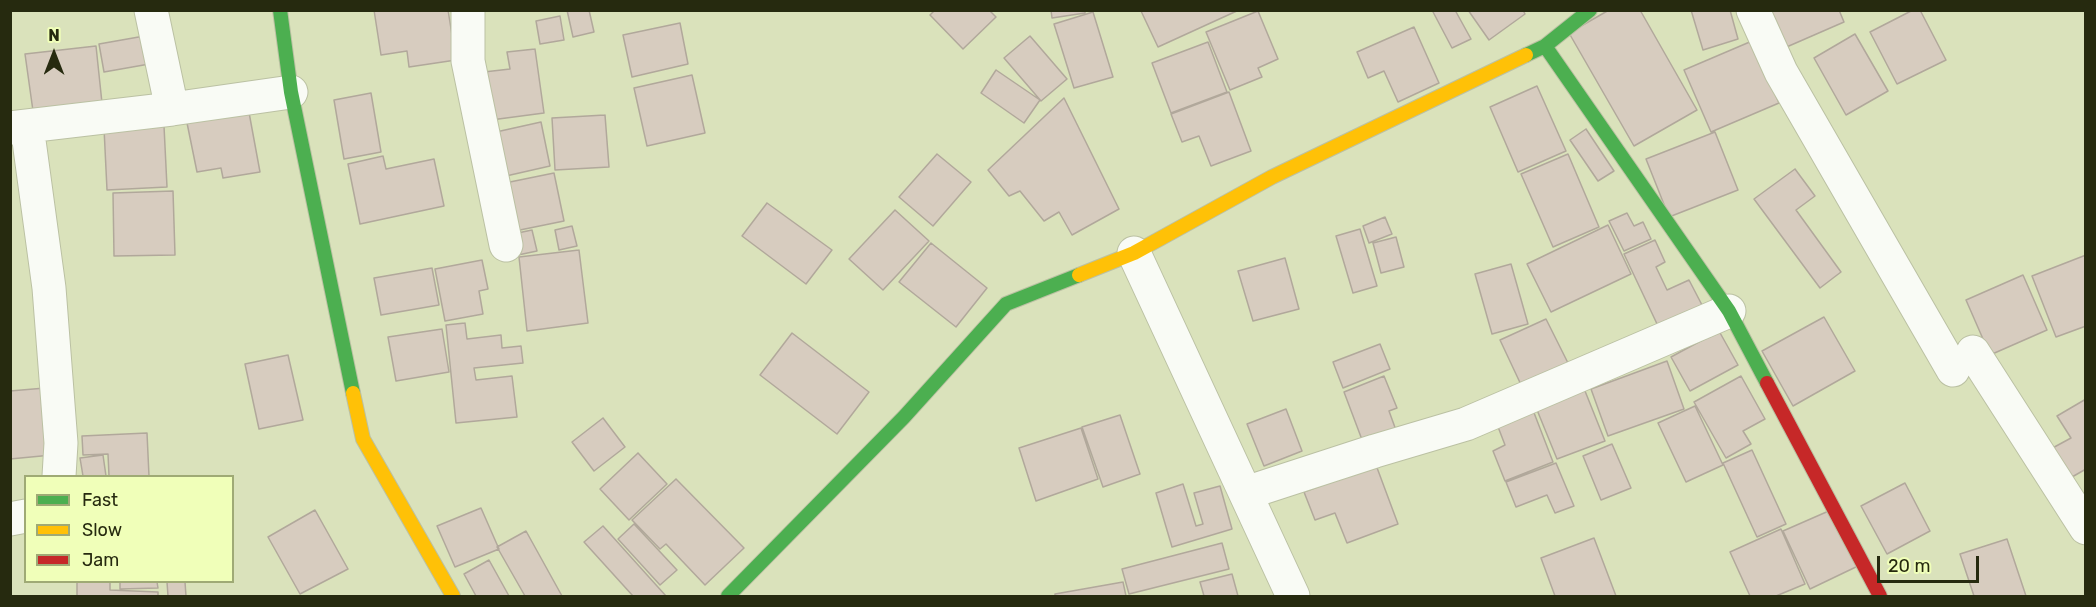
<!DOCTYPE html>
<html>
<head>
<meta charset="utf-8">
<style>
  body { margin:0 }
  #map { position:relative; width:2096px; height:607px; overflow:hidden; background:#dae2bb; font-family:Rubik,sans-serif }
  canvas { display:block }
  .frame { position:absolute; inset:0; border:12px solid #262a0f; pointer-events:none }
  .legend { position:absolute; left:24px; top:475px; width:210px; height:108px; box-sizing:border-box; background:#f0ffb9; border:2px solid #9faa75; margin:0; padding:8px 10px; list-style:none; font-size:18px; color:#262a0f }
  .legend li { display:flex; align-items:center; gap:12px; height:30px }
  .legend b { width:30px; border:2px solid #9faa75 }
  .north { position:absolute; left:24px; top:24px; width:60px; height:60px; -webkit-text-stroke:4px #f0ffb9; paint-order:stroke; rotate:0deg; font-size:16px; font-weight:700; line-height:24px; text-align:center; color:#262a0f }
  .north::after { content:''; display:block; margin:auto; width:21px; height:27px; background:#262a0f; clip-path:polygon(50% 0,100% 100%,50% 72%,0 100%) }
  .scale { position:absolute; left:1877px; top:556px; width:102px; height:27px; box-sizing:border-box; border:3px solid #262a0f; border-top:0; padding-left:8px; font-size:18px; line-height:21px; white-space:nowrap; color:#262a0f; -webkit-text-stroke:4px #f0ffb9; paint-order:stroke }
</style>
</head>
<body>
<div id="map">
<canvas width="2096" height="607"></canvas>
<div class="frame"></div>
<ul class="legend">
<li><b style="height:8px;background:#4caf50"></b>Fast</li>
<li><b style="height:8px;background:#ffc107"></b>Slow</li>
<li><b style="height:8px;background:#c62828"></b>Jam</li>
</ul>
<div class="north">N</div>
<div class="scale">20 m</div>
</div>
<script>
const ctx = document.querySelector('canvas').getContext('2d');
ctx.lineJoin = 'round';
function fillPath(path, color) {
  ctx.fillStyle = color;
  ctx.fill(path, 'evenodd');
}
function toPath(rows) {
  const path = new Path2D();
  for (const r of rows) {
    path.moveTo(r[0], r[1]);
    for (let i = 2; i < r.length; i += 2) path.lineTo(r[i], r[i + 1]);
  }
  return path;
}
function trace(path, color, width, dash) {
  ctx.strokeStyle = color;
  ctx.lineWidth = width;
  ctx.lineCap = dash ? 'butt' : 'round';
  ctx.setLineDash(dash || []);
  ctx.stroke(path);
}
const building = toPath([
  [374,10,448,10,456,60,409,67,407,51,381,55,374,10],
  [567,10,589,10,594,32,573,37,567,10],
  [935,10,989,10,996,17,963,49,930,15,935,10],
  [1051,10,1085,10,1085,13,1052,18,1051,10],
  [1143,10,1239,10,1158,47,1141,11,1143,10],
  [1432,10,1455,10,1471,39,1452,48,1432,10],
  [1468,10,1523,10,1525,14,1489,40,1468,10],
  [1609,10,1640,10,1697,110,1634,146,1569,33,1609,10],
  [1691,10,1730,10,1738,39,1703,50,1691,10],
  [1765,10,1839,10,1844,22,1782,49,1765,10],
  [1913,10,1920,10,1946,60,1897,84,1870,32,1913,10],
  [1258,11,1278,59,1258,68,1262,77,1230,90,1206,32,1258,11],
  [1093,12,1113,77,1074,88,1054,24,1093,12],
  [560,16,564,40,540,44,536,21,560,16],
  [680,23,688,64,632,77,623,35,680,23],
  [1414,27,1439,83,1398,102,1384,71,1368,78,1357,52,1414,27],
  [1855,34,1888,91,1846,115,1814,58,1855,34],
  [150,35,155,63,104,72,99,44,150,35],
  [1030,36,1067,79,1041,101,1004,58,1030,36],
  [1752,41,1779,103,1711,132,1684,70,1752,41],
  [1208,42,1227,92,1171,113,1152,63,1208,42],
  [96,46,102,103,33,111,25,54,96,46],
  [535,49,544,113,491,120,484,72,510,69,507,52,535,49],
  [996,70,1040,100,1024,123,981,93,996,70],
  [692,75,705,133,647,146,634,88,692,75],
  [1537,86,1566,151,1518,172,1490,107,1537,86],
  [1229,92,1251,151,1211,166,1199,136,1182,142,1171,114,1229,92],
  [371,93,381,152,344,159,334,100,371,93],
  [1064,98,1119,209,1072,235,1059,212,1044,221,1020,191,1009,196,988,170,1064,98],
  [248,107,260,172,223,178,221,168,197,172,186,118,248,107],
  [605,115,609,167,555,170,552,118,605,115],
  [541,122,550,166,506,176,496,132,541,122],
  [164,126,167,187,107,190,104,128,164,126],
  [1586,129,1614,171,1598,181,1570,140,1586,129],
  [1715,132,1738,190,1669,217,1646,159,1715,132],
  [937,154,971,182,933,226,899,197,937,154],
  [1568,154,1599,227,1553,247,1521,174,1568,154],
  [383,156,386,169,434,159,444,206,360,224,348,164,383,156],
  [1795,169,1815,196,1796,210,1841,272,1820,288,1754,199,1795,169],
  [554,173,564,221,515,231,505,183,554,173],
  [173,191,175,255,114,256,113,193,173,191],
  [767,203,832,250,806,284,742,236,767,203],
  [895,210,929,241,883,290,849,259,895,210],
  [1627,213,1634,226,1643,222,1651,239,1624,251,1609,221,1627,213],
  [1385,217,1392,234,1369,243,1363,226,1385,217],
  [1608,225,1631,274,1551,312,1527,264,1608,225],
  [572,226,577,246,559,250,555,230,572,226],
  [1360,229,1377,286,1353,293,1336,236,1360,229],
  [532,230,537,251,518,255,513,234,532,230],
  [1396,237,1404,267,1381,273,1373,243,1396,237],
  [1655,240,1665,262,1656,267,1667,290,1689,280,1702,305,1658,326,1624,254,1655,240],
  [931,243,987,288,956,327,899,282,931,243],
  [579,250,588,323,527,331,519,257,579,250],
  [2086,255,2086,326,2056,337,2032,276,2086,255],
  [1285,258,1299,309,1253,321,1238,271,1285,258],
  [482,260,488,289,479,291,483,314,445,321,435,269,482,260],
  [1511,264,1528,324,1492,334,1475,274,1511,264],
  [432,268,439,305,381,315,374,278,432,268],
  [2023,275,2047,330,1990,355,1966,300,2023,275],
  [1824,317,1855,371,1793,406,1762,351,1824,317],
  [1546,319,1570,367,1523,389,1500,340,1546,319],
  [465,323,467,339,501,335,502,348,521,346,523,363,474,368,476,380,512,376,517,417,456,423,446,325,465,323],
  [442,329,449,372,396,381,388,337,442,329],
  [1719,331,1738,365,1690,391,1671,357,1719,331],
  [792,333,869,392,837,434,760,375,792,333],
  [1380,344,1390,369,1343,388,1333,362,1380,344],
  [288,355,303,420,259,429,245,364,288,355],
  [1667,361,1684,409,1608,436,1591,389,1667,361],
  [1384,376,1397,408,1389,411,1397,433,1364,445,1344,392,1384,376],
  [1741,376,1765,419,1743,431,1751,444,1726,458,1694,402,1741,376],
  [1583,386,1605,441,1557,459,1535,405,1583,386],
  [45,388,52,455,10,459,10,391,45,388],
  [2086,399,2086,469,2065,481,2047,451,2071,438,2057,416,2086,399],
  [1531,405,1553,462,1505,481,1493,451,1505,445,1495,419,1531,405],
  [1695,406,1723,465,1686,482,1658,423,1695,406],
  [1286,409,1302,451,1264,466,1247,424,1286,409],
  [1120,415,1140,474,1103,487,1082,427,1120,415],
  [603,418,625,447,594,471,572,442,603,418],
  [1081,428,1098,479,1036,501,1019,448,1081,428],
  [147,433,149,476,109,476,108,454,83,455,82,436,147,433],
  [1612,444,1631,488,1601,500,1583,456,1612,444],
  [1752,450,1786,524,1757,537,1723,463,1752,450],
  [638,453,667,484,629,520,600,489,638,453],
  [103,455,106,476,83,476,80,458,103,455],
  [1556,463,1574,506,1555,513,1547,495,1516,507,1506,482,1556,463],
  [1376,465,1398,524,1347,543,1335,513,1315,520,1304,492,1376,465],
  [676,479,744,548,705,585,666,544,660,549,632,520,676,479],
  [1905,483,1930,531,1887,554,1861,506,1905,483],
  [1183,484,1196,526,1203,524,1194,493,1220,486,1232,529,1172,547,1156,493,1183,484],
  [481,508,499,549,455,567,437,526,481,508],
  [315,510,348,569,300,594,268,537,315,510],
  [1831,510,1858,566,1810,589,1783,531,1831,510],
  [634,524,677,570,660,585,618,539,634,524],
  [603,526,666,596,633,596,584,542,603,526],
  [1781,529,1805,584,1776,596,1750,596,1730,552,1781,529],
  [526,531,562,596,525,596,497,547,526,531],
  [1594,538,1616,596,1555,596,1541,558,1594,538],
  [2007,539,2026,596,1974,596,1960,554,2007,539],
  [1222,543,1229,569,1129,594,1122,569,1222,543],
  [489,560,509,596,476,596,464,574,489,560],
  [1232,574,1238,596,1204,596,1200,582,1232,574],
  [77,582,110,582,110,590,158,592,158,596,77,596,77,582],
  [120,582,157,582,158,588,120,589,120,582],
  [167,582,185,582,186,596,168,596,167,582],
  [1123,582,1126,596,1055,596,1055,594,1123,582]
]);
fillPath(building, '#d7ccbf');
trace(building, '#b1a89b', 1.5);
const street = toPath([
  [151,10,172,109],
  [468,10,468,61,506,245],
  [1753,10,1781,72,1953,370],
  [27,126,49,288,61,443,59,476],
  [10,128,172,109,291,92],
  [1134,253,1293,596],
  [1973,352,2086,528],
  [1246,493,1375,451,1466,424,1729,311],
  [10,519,26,516]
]);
const fast = toPath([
  [280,10,291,92,353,393],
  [1545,46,1729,311,1767,383],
  [1526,55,1545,46,1590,10],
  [728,596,904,417,1006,304,1079,275]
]);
const slow = toPath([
  [1079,275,1134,253,1272,177,1526,55],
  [353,393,363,439,453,596]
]);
const jam = toPath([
  [1767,383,1880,596]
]);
trace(street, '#bbc1a3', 35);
trace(fast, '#bbc1a3', 16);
trace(slow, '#bbc1a3', 16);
trace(jam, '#bbc1a3', 16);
trace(street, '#f9fbf5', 33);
trace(fast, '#4caf50', 14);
trace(slow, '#ffc107', 14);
trace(jam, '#c62828', 14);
</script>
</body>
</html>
